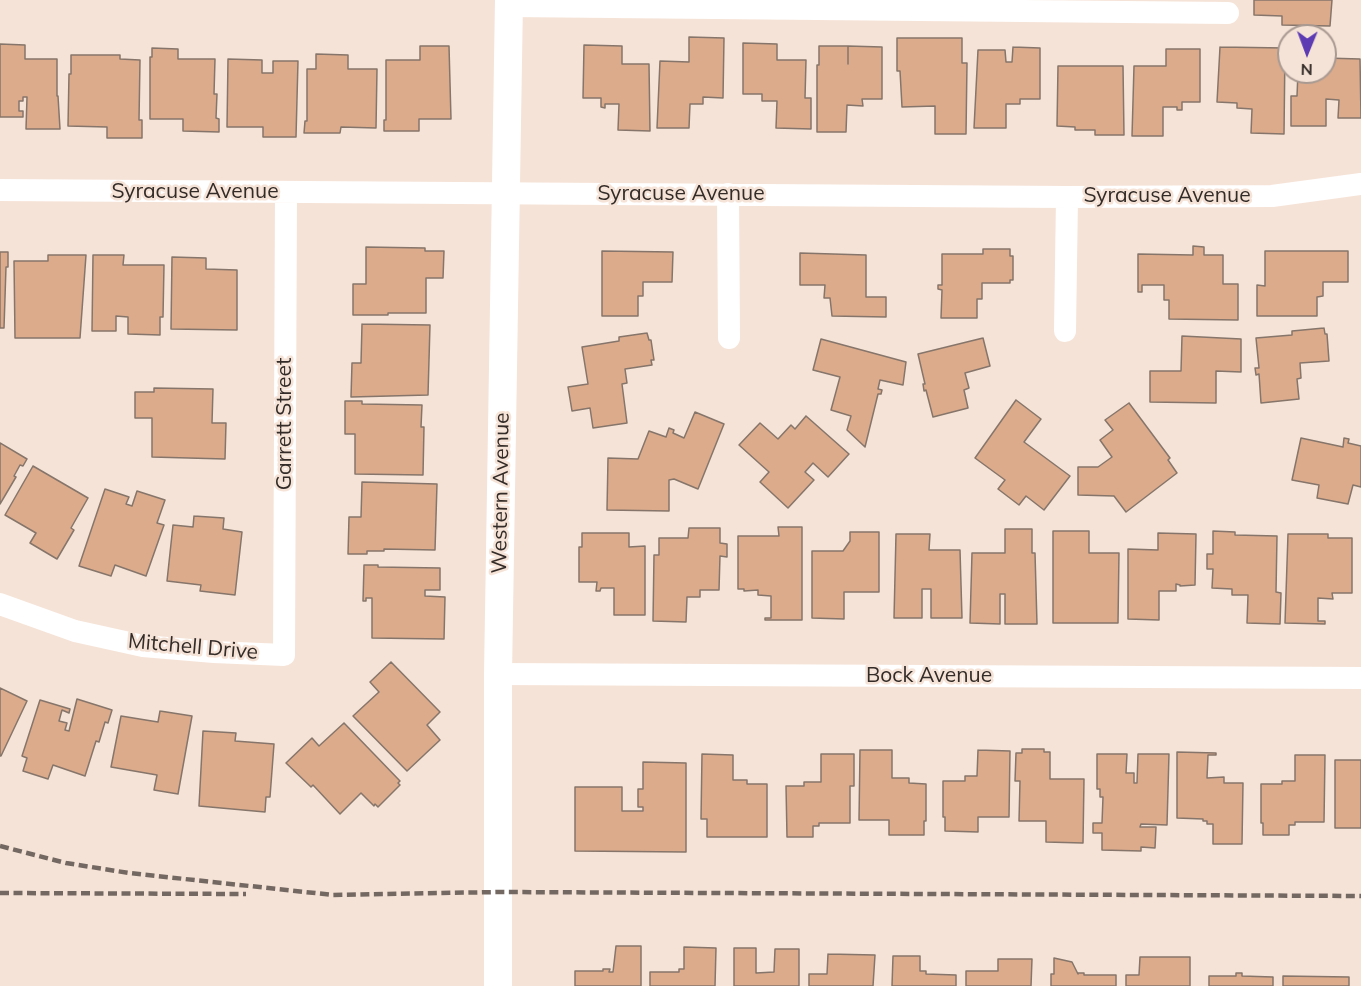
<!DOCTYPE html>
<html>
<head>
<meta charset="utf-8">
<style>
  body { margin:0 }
  #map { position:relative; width:1361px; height:986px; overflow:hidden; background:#f6e3d7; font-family:Mulish,sans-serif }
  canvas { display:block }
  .north { position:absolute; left:1277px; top:24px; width:60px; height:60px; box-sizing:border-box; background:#f6e3d7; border:2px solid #a89991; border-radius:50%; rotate:181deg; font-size:16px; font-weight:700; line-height:24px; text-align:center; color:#322b27 }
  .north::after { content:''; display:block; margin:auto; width:21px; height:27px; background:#5c3bb3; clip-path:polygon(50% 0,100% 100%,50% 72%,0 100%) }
</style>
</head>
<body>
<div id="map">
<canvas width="1361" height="986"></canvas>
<div class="north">N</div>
</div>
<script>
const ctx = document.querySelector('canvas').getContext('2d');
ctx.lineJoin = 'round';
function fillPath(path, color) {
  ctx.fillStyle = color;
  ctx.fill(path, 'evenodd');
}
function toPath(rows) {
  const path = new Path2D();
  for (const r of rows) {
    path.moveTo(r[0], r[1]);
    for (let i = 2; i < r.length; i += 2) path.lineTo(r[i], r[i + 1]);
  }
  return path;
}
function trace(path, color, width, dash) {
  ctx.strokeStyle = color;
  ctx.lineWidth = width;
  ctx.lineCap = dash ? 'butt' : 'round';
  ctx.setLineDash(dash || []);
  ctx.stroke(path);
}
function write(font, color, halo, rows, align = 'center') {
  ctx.font = font + ' Mulish,sans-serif';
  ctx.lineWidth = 5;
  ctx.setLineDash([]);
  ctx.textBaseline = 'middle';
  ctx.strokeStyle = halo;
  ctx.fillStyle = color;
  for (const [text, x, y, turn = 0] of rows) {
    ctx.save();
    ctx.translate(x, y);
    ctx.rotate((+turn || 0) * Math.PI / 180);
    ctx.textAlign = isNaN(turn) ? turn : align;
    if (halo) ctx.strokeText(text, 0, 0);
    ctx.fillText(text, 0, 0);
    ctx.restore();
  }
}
const building = toPath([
  [1254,0,1332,0,1330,26,1282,25,1282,16,1254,15,1254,0],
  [689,37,724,38,723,98,703,97,703,104,690,104,689,128,657,128,660,61,689,62,689,37],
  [897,38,962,38,962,63,967,63,966,134,935,134,935,106,902,107,900,71,897,71,897,38],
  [743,43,777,44,777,60,806,60,805,98,811,98,811,129,776,128,777,101,762,101,762,94,743,94,743,43],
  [0,44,25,45,25,59,57,59,57,96,58,96,60,129,26,129,27,97,23,97,23,101,19,101,19,111,23,111,23,117,0,117,0,44],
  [584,45,622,46,622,64,649,64,650,131,618,130,619,104,605,104,605,108,601,107,601,98,583,98,584,45],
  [420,46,449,46,451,119,419,119,419,131,384,131,384,120,386,120,386,60,420,60,420,46],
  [819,46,848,46,848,64,848,46,882,47,882,99,862,99,863,106,847,105,846,132,817,132,817,65,819,65,819,46],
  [1013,47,1040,48,1040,99,1020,99,1020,104,1006,104,1006,128,974,128,978,50,1005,50,1006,62,1012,62,1013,47],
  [1220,47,1285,48,1284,134,1251,133,1252,109,1237,108,1237,103,1217,102,1220,47],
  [152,48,178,49,178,59,215,59,214,94,217,94,216,118,219,119,219,132,183,131,183,119,150,119,150,57,152,57,152,48],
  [1166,49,1200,49,1200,102,1182,102,1182,110,1177,110,1177,107,1163,107,1163,136,1132,136,1134,66,1166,66,1166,49],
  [316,54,348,55,348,69,377,69,376,128,341,127,340,133,304,133,305,121,307,121,307,69,316,69,316,54],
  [71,55,120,55,120,59,140,60,139,120,142,120,142,138,107,138,107,127,68,126,69,74,71,74,71,55],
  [1325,58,1360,59,1361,118,1338,118,1339,100,1326,99,1326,126,1291,126,1291,96,1297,96,1298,72,1325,72,1325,58],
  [228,59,262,60,262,73,273,73,273,61,298,61,296,137,263,137,263,127,227,127,228,59],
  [1058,66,1123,66,1124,135,1095,135,1095,130,1075,130,1075,127,1057,126,1058,66],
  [1193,246,1204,247,1204,255,1223,255,1223,284,1238,284,1238,320,1169,319,1169,300,1164,300,1164,285,1142,285,1142,292,1138,292,1138,254,1193,255,1193,246],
  [366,247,425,248,425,251,444,251,443,278,426,278,426,313,388,313,388,315,353,315,353,284,366,284,366,247],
  [983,249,1010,249,1010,256,1013,256,1013,280,1010,280,1010,283,982,283,982,299,977,299,977,318,941,318,942,290,938,289,938,285,942,285,942,254,983,254,983,249],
  [602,251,673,252,672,282,643,282,643,296,638,296,638,316,602,316,602,251],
  [1265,251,1348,251,1348,282,1323,282,1323,296,1317,297,1317,316,1257,316,1257,285,1265,286,1265,251],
  [0,252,8,252,8,267,6,267,4,328,0,328,0,252],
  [800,253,866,255,866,297,886,297,886,317,832,316,830,298,824,298,825,285,800,285,800,253],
  [48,255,86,255,80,338,15,338,14,261,48,261,48,255],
  [93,255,124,255,123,265,164,265,163,317,160,317,160,335,128,334,128,317,116,316,116,331,92,331,93,255],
  [172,257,206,258,206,269,237,270,237,330,171,329,172,257],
  [362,324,430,325,428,395,351,397,352,363,361,363,362,324],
  [1324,328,1325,334,1327,334,1329,361,1300,363,1301,378,1297,379,1299,399,1261,403,1259,374,1256,375,1255,368,1259,368,1256,338,1292,335,1292,331,1324,328],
  [647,333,649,340,651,340,654,360,651,360,652,365,625,369,627,383,622,384,627,423,593,428,590,408,572,411,568,387,588,384,582,347,619,341,619,337,647,333],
  [1182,336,1241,339,1241,372,1216,371,1216,403,1150,402,1150,371,1181,371,1182,336],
  [983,338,990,366,965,373,969,388,964,390,968,408,933,417,926,390,924,391,923,384,925,384,918,354,983,338],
  [821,339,906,362,903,385,880,380,878,389,882,390,881,394,878,394,865,447,847,430,851,416,831,410,840,377,813,370,821,339],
  [154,388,213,389,212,423,226,423,225,459,152,457,152,418,135,418,135,392,154,392,154,388],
  [1016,400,1041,419,1024,442,1070,476,1044,510,1026,496,1019,505,998,489,1005,480,975,458,1016,400],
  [345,401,362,401,362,404,422,405,421,427,424,427,423,475,355,474,355,434,345,434,345,401],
  [1129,403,1170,458,1168,460,1177,473,1126,512,1114,496,1078,495,1078,467,1098,467,1112,457,1100,440,1113,430,1105,420,1129,403],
  [695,412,724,424,698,489,674,479,669,480,669,511,607,510,608,458,638,459,649,431,666,437,669,428,674,430,673,433,684,438,695,412],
  [806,416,849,454,828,477,813,463,805,472,814,480,788,508,760,482,769,472,739,445,760,423,778,439,791,425,795,429,806,416],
  [1301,438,1343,447,1344,438,1349,439,1348,443,1361,446,1361,487,1353,485,1348,504,1317,498,1319,485,1292,480,1301,438],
  [0,443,27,459,23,466,20,465,14,476,16,477,0,504,0,443],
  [33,466,88,498,71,528,74,530,57,559,30,543,36,533,5,515,33,466],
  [362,482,437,484,435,550,384,549,384,551,367,551,367,554,348,554,349,517,361,517,362,482],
  [105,489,129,497,126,504,132,506,137,491,165,500,157,523,164,525,146,576,115,565,111,576,79,566,105,489],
  [194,516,224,518,223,529,242,532,235,595,200,591,201,585,167,581,173,525,193,527,194,516],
  [778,527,802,527,802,620,765,620,765,618,771,618,771,596,758,595,758,590,744,591,744,589,738,589,738,536,779,536,778,527],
  [689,528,720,528,720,543,727,544,727,557,720,556,719,590,700,590,700,597,687,597,686,622,653,621,654,555,659,555,659,538,688,538,689,528],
  [1005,529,1032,529,1032,553,1035,553,1037,624,1005,624,1005,594,1000,594,1000,624,970,623,972,553,1005,553,1005,529],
  [1053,531,1089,531,1089,553,1119,553,1118,623,1053,623,1053,531],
  [1213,531,1235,532,1235,535,1277,536,1276,592,1281,593,1280,624,1247,623,1248,595,1232,595,1232,589,1212,588,1213,569,1207,569,1207,554,1213,554,1213,531],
  [850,532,879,532,879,592,844,592,844,619,812,618,812,551,843,551,850,541,850,532],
  [582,533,629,533,629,547,645,546,645,615,614,615,614,588,601,588,600,591,596,591,597,582,579,582,579,547,582,547,582,533],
  [1158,533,1196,534,1195,585,1180,586,1180,585,1176,584,1176,591,1159,591,1159,620,1128,619,1128,549,1158,550,1158,533],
  [896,534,930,534,929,550,960,550,962,618,931,618,931,589,922,589,922,618,894,618,896,534],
  [1288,534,1328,534,1328,538,1352,538,1352,593,1332,593,1333,599,1318,598,1318,621,1325,621,1325,624,1285,623,1288,534],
  [364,565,378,565,378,567,440,568,440,590,425,590,425,596,445,597,444,639,372,638,372,598,366,598,366,601,363,601,364,565],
  [391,662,440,712,427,725,440,740,407,771,353,716,379,692,370,682,391,662],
  [0,688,27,701,1,756,0,756,0,688],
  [77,699,112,710,108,723,105,722,99,742,96,741,85,776,53,765,48,779,23,771,27,758,22,756,40,700,70,709,69,713,62,710,59,721,67,723,65,730,69,731,77,699],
  [160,711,192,716,178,794,154,790,157,775,111,767,121,716,158,722,160,711],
  [344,723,400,781,398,783,400,785,378,807,375,804,374,806,361,793,340,814,313,785,311,787,286,763,312,738,319,746,344,723],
  [203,731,236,733,235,741,274,744,270,797,266,797,265,812,199,806,203,731],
  [1022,749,1044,749,1044,752,1050,752,1050,779,1084,779,1083,843,1046,842,1046,821,1019,821,1020,781,1015,781,1016,753,1022,753,1022,749],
  [860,750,892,750,892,778,909,778,909,783,926,784,926,821,924,821,924,835,889,835,889,820,859,820,860,750],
  [978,750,1010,751,1009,817,978,817,978,832,945,831,945,817,943,817,943,781,965,781,965,776,977,776,978,750],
  [1177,752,1216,753,1216,755,1208,755,1207,778,1224,777,1224,783,1243,783,1242,844,1213,844,1213,824,1207,824,1207,821,1203,821,1203,819,1177,818,1177,752],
  [702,754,733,755,733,780,747,780,747,784,767,784,767,837,707,837,707,819,701,819,702,754],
  [821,754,854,754,854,786,850,786,850,823,819,823,819,826,813,826,813,837,787,837,786,786,804,786,804,782,821,782,821,754],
  [1097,754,1127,754,1126,773,1134,773,1134,783,1137,783,1138,754,1169,754,1167,825,1141,824,1140,827,1156,827,1155,848,1141,847,1141,851,1102,850,1102,833,1093,833,1093,823,1102,823,1103,797,1100,797,1100,789,1097,789,1097,754],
  [1295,755,1325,755,1324,822,1295,822,1295,825,1289,825,1289,835,1263,835,1263,823,1261,823,1261,784,1282,784,1282,781,1295,781,1295,755],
  [1335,760,1361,760,1361,828,1335,828,1335,760],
  [643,762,686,763,686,852,575,851,575,787,622,787,622,811,643,811,643,807,638,807,638,789,643,789,643,762],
  [616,946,641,946,641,986,575,986,575,971,603,971,603,969,610,969,609,972,613,972,616,946],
  [684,947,716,948,715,986,650,986,650,972,679,972,679,969,684,969,684,947],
  [734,948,756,948,756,973,774,972,775,949,799,949,799,986,734,986,734,948],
  [828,954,875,955,873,986,809,986,809,974,827,974,828,954],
  [893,956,920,956,920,971,926,971,926,974,956,975,956,986,892,986,893,956],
  [1140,957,1190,957,1190,986,1126,986,1126,975,1139,975,1140,957],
  [1054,958,1072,962,1078,974,1078,973,1084,973,1084,975,1116,975,1116,986,1051,986,1051,974,1054,974,1054,958],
  [998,959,1032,959,1031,986,966,986,966,971,998,971,998,959],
  [1236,973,1242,973,1242,976,1273,977,1273,986,1209,986,1209,976,1236,976,1236,973],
  [1283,976,1349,977,1349,986,1283,986,1283,976]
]);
fillPath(building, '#dbab8c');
trace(building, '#86756a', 1.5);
trace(toPath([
  [509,6,1228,13],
  [0,190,1067,197,1272,196,1361,184],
  [728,194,729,338],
  [1065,331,1067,197],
  [0,604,75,631,143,646,214,652,284,655,286,193],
  [498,674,1361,678]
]), '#fff', 22);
trace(toPath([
  [498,986,498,674,509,0]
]), '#fff', 28);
trace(toPath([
  [0,846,66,863,129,873,333,895,498,892,1361,896],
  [0,893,246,894]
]), '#746962', 4.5, [9, 4.5]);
write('21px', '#322b27', '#f6e3d7', [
  ["Syracuse Avenue",195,192],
  ["Syracuse Avenue",681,194],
  ["Syracuse Avenue",1167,196],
  ["Garrett Street",285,424,-90],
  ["Western Avenue",501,493,-89],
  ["Mitchell Drive",193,647,5],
  ["Bock Avenue",929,676]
]);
</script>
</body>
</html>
